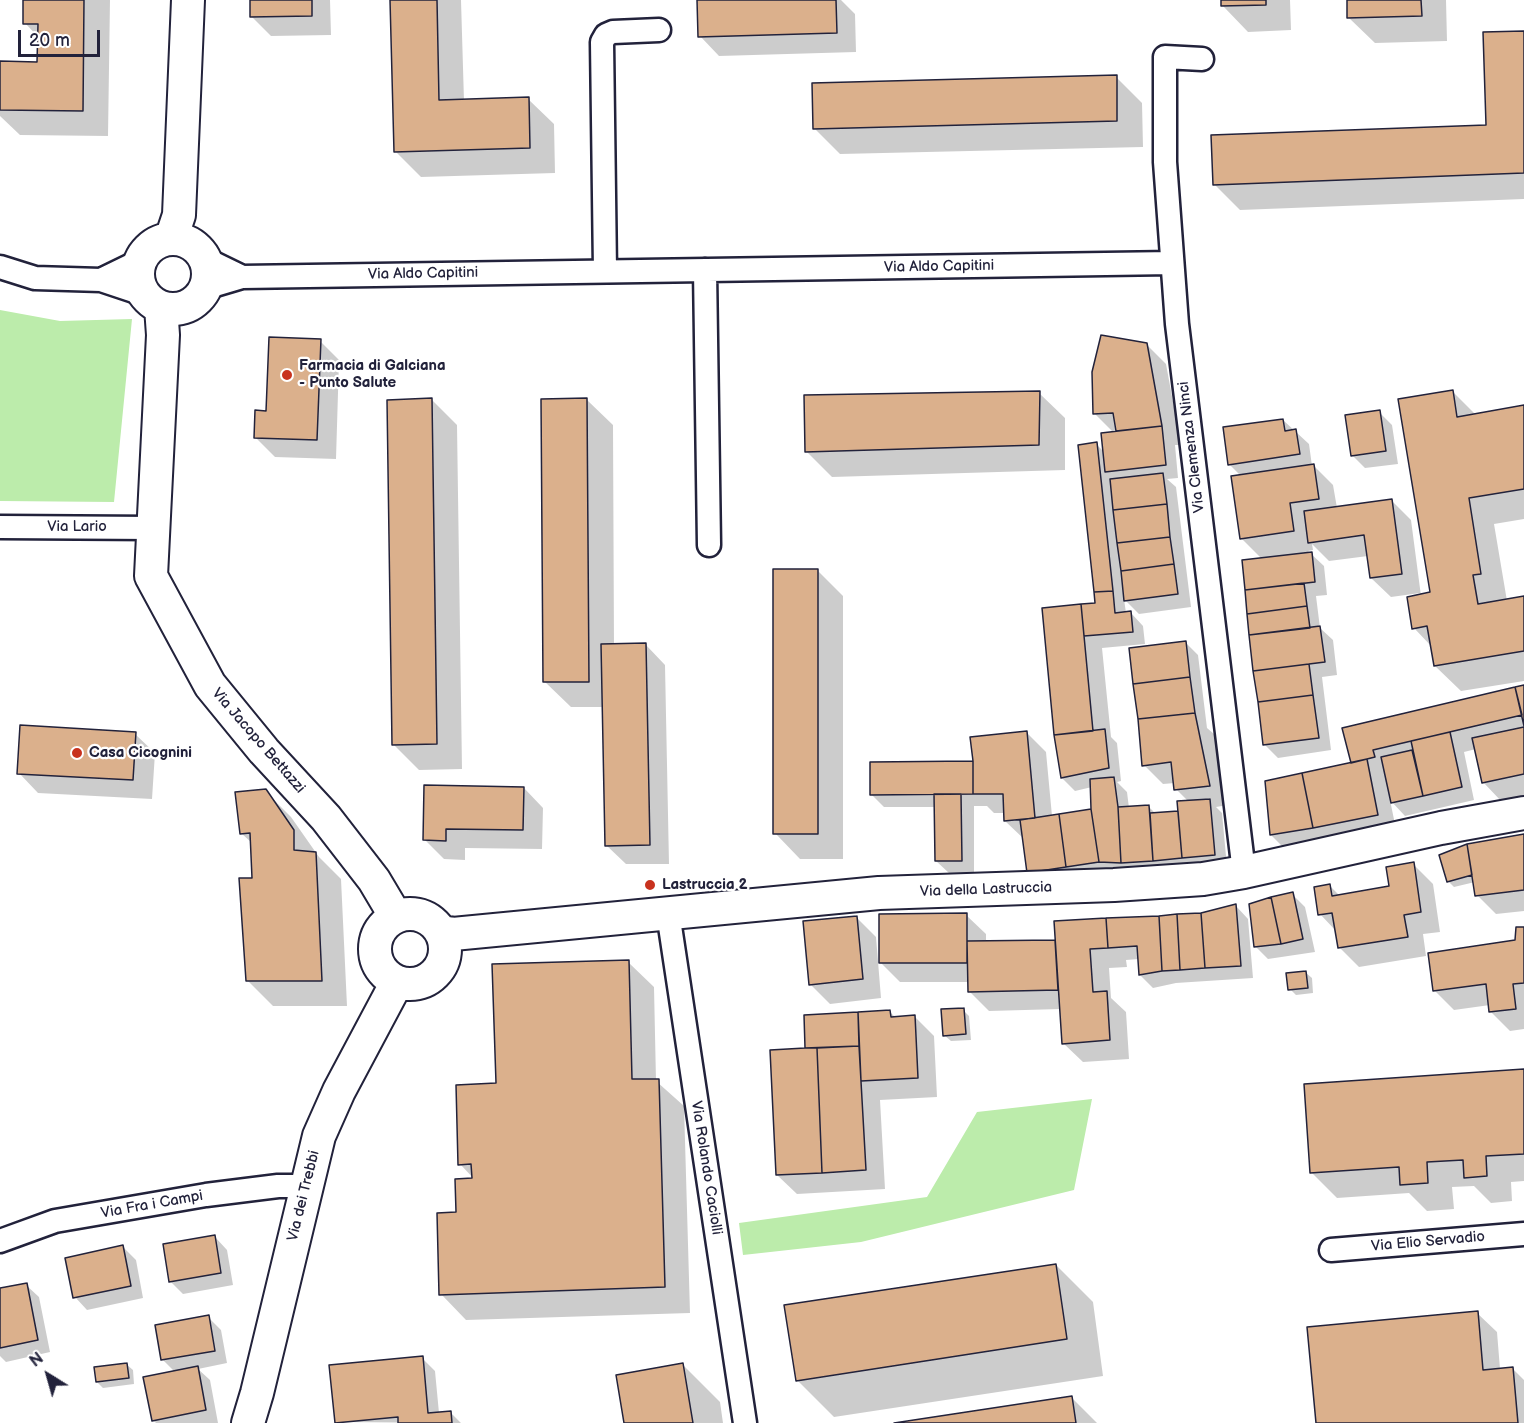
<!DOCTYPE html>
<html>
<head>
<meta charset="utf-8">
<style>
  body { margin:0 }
  #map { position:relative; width:1524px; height:1423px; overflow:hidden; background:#fff; font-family:"Balsamiq Sans",sans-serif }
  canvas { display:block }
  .north { position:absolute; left:18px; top:1345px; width:60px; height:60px; -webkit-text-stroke:4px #fff; paint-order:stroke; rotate:323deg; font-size:16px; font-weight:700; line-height:24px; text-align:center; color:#22223b }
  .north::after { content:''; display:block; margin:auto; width:21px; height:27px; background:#22223b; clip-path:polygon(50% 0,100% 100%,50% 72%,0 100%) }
  .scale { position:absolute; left:18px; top:30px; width:82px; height:27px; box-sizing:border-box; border:3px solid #22223b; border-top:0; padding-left:8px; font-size:18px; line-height:21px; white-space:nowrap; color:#22223b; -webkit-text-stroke:4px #fff; paint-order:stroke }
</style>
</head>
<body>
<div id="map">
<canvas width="1524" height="1423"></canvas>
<div class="north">N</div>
<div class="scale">20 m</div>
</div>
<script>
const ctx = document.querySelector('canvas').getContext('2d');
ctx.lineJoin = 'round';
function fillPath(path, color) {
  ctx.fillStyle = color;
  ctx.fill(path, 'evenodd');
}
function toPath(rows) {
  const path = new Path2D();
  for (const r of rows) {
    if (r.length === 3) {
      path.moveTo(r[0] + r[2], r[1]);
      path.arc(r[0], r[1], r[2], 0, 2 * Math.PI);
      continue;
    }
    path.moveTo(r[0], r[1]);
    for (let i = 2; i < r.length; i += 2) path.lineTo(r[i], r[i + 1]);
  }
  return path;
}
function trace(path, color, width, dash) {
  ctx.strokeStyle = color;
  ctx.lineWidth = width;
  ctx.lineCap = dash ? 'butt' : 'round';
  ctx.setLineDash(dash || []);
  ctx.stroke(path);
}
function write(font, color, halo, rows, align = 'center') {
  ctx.font = font + ' "Balsamiq Sans",sans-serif';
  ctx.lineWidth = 4.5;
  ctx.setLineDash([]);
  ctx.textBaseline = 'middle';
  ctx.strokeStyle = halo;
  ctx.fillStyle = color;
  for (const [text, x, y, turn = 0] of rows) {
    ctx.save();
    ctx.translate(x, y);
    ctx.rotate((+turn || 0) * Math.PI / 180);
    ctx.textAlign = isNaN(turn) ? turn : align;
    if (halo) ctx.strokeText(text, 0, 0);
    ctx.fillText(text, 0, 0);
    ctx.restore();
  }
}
fillPath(toPath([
  [0,310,60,321,132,319,114,502,0,501],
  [1092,1099,1074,1190,861,1242,743,1255,739,1223,927,1197,977,1112]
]), '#bcecab');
fillPath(toPath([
  [25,0,110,0,108,136,20,135,0,116,0,63,39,64,39,38,25,23],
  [251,0,330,0,331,35,271,36,252,17],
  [391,0,461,0,464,101,528,99,554,124,555,173,421,177,395,151],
  [699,0,841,0,855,14,856,52,719,56,700,36],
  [1222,0,1290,0,1291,30,1248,32,1223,6],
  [1348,0,1446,0,1447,41,1375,43,1349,18],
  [1524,32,1524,199,1240,210,1214,184,1488,127],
  [1116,77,1142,103,1143,147,840,154,814,128],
  [320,341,339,360,336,459,275,457,256,438,268,412],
  [1146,344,1166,364,1181,445,1175,445,1178,478,1167,479,1176,487,1191,607,1139,614,1124,599,1126,613,1131,613,1143,626,1145,644,1102,648,1111,737,1117,743,1121,781,1117,782,1127,792,1129,808,1149,807,1156,814,1179,813,1189,802,1176,789,1175,783,1163,784,1144,765,1185,642,1198,655,1207,728,1214,734,1228,805,1216,807,1222,813,1227,867,1134,876,1029,872,1024,839,1005,821,1005,813,994,813,987,806,974,806,974,873,949,873,936,861,936,807,884,807,871,794,975,763,1027,733,1046,752,1052,816,1093,810,1092,787,1075,791,1062,778,1044,610,1097,604,1096,444,1104,452,1114,433,1095,414],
  [1452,391,1476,415,1524,407,1524,519,1494,524,1507,601,1524,598,1524,681,1461,691,1435,666,1432,647,1414,628,1420,593,1391,597,1371,578,1368,556,1329,561,1312,544,1313,550,1308,551,1324,566,1327,595,1316,596,1320,628,1333,640,1337,675,1322,677,1331,750,1278,758,1265,745,1255,671,1244,561,1262,559,1241,538,1241,476,1230,465,1224,429,1283,420,1309,444,1312,466,1314,466,1333,485,1337,508,1392,501,1411,520,1421,596,1432,594],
  [1039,393,1065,418,1065,470,832,477,806,451],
  [431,399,457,425,462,769,419,770,393,744],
  [587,400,613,425,614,646,646,645,665,665,669,864,626,864,606,845,603,707,571,707,545,682],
  [1379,412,1392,425,1398,464,1365,468,1352,455],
  [817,570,843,596,843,859,800,859,775,833],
  [1524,687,1524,797,1502,802,1483,782,1476,749,1464,752,1474,800,1405,816,1390,800,1397,834,1284,848,1271,835,1353,764,1344,729],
  [135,734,155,753,152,799,38,793,19,773],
  [524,788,543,808,542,849,465,848,465,860,444,859,425,840],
  [265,791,291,817,319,857,341,879,347,1006,273,1006,247,980,254,880,252,843,241,833],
  [1524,835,1524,911,1496,914,1477,895,1475,882,1454,887,1448,881],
  [1413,864,1433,884,1440,932,1423,934,1426,956,1359,967,1339,947,1336,931,1320,914,1330,886,1340,896,1390,888],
  [1292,894,1305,907,1315,952,1268,959,1255,946],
  [1236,906,1248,919,1253,978,1176,983,1153,988,1140,975,1139,959,1126,960,1127,967,1109,968,1111,998,1126,1012,1129,1059,1083,1062,1063,1043,1061,1009,989,1011,969,991,969,982,900,982,881,963,966,915,986,934,986,942,1057,941,1201,914],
  [856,917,876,937,881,998,830,1004,810,984],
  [1524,929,1524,1029,1510,1031,1490,1011,1490,1005,1454,1010,1434,990,1517,941],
  [628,962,654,987,656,1081,684,1106,690,1313,466,1320,441,1294,458,1213,475,1180,460,1164,497,1085],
  [1305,972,1312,978,1313,993,1296,995,1290,989],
  [963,1010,969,1016,971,1040,951,1041,944,1035],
  [890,1012,896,1018,915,1017,934,1036,937,1097,880,1100,885,1189,797,1194,777,1175,806,1050,805,1016],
  [1524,1070,1524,1181,1511,1182,1512,1201,1491,1203,1474,1186,1452,1187,1454,1209,1427,1211,1409,1193,1337,1198,1311,1172],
  [215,1237,227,1250,233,1285,183,1294,170,1281],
  [123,1247,136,1260,143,1298,87,1310,75,1297],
  [1056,1265,1093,1302,1103,1376,834,1417,797,1380],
  [26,1285,39,1297,50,1352,6,1362,0,1356,0,1290],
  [1477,1313,1497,1332,1500,1369,1512,1368,1524,1380,1524,1423,1317,1423],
  [208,1317,221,1330,227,1363,198,1369,210,1380,218,1423,156,1423,153,1420,175,1372,163,1360,157,1326],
  [422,1358,435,1371,439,1413,450,1412,461,1423,336,1422],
  [126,1364,133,1370,134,1384,103,1388,97,1382],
  [683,1365,720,1402,723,1423,625,1423],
  [1071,1397,1097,1423,904,1423]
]), '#0003');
const building = toPath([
  [23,0,84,0,83,111,0,110,0,61,37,62,38,24,23,24,23,0],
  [250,0,312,0,312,16,250,17,250,0],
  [390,0,437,0,439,100,529,97,530,148,394,152,390,0],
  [697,0,836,0,837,33,698,37,697,0],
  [1221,0,1266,0,1266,5,1221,6,1221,0],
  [1347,0,1421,0,1422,16,1347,18,1347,0],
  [1524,31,1524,173,1213,185,1211,135,1486,125,1483,32,1524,31],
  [1117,75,1117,121,813,129,812,83,1117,75],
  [1101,335,1147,343,1162,426,1116,431,1113,413,1093,414,1092,372,1101,335],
  [269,337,321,339,317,440,254,438,255,410,266,411,269,337],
  [1453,390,1457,417,1524,405,1524,489,1469,498,1481,574,1473,575,1478,604,1524,596,1524,651,1434,666,1427,626,1412,629,1407,597,1430,592,1398,399,1453,390],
  [1040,391,1039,445,805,452,804,395,1040,391],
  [432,398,437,744,392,745,387,400,432,398],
  [587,398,589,682,543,682,541,399,587,398],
  [1380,410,1386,451,1351,456,1345,415,1380,410],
  [1283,419,1285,431,1296,429,1300,454,1228,465,1223,427,1283,419],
  [1162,426,1166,465,1105,472,1101,433,1162,426],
  [1097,442,1113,591,1094,592,1078,445,1097,442],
  [1314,464,1319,499,1290,503,1294,531,1240,539,1231,476,1314,464],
  [1163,473,1167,504,1113,510,1110,479,1163,473],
  [1392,499,1402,574,1370,578,1364,535,1308,543,1304,511,1392,499],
  [1167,504,1170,537,1117,543,1113,510,1167,504],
  [1170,537,1174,564,1121,571,1117,543,1170,537],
  [1312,552,1315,582,1245,590,1242,560,1312,552],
  [1174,564,1178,594,1124,601,1121,571,1174,564],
  [773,569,818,569,818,834,773,834,773,569],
  [1304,583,1307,606,1247,614,1245,590,1304,583],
  [1113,591,1115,613,1131,611,1133,632,1084,636,1081,604,1095,603,1094,592,1113,591],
  [1081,604,1093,731,1054,735,1042,608,1081,604],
  [1307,606,1310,628,1249,635,1247,614,1307,606],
  [1320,626,1325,662,1253,671,1249,635,1320,626],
  [1186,641,1190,677,1133,684,1129,648,1186,641],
  [646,643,650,845,605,846,601,644,646,643],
  [1309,664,1313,695,1258,702,1253,671,1309,664],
  [1190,677,1195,713,1138,719,1133,684,1190,677],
  [1524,685,1524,726,1515,687,1524,685],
  [1515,687,1522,715,1373,750,1375,757,1351,763,1342,728,1515,687],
  [1313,695,1319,738,1263,745,1258,702,1313,695],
  [1195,713,1210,786,1174,790,1171,762,1142,766,1138,719,1195,713],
  [20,725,136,732,133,780,17,774,20,725],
  [1524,727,1524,774,1482,783,1472,738,1524,727],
  [1105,729,1109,768,1061,778,1054,735,1105,729],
  [1027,731,1035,818,1004,821,1003,794,973,794,973,761,970,737,1027,731],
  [1450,732,1462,787,1423,796,1411,741,1450,732],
  [1412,750,1423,796,1391,803,1381,757,1412,750],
  [1367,759,1378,815,1313,828,1302,773,1367,759],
  [973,761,973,794,870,795,870,762,973,761],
  [1302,773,1313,828,1270,835,1265,781,1302,773],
  [1114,777,1118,807,1121,863,1099,862,1091,809,1090,779,1114,777],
  [424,785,524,787,523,830,446,829,446,841,423,840,424,785],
  [266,789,294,830,294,850,316,852,322,981,246,981,239,878,252,878,250,833,240,834,235,792,266,789],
  [934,794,961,794,962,861,935,861,934,794],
  [1210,799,1215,855,1182,858,1177,801,1210,799],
  [1149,805,1153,861,1121,863,1118,807,1149,805],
  [1091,809,1099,862,1066,867,1059,814,1091,809],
  [1178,811,1182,858,1153,861,1150,813,1178,811],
  [1059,814,1066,867,1027,873,1020,820,1059,814],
  [1524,834,1524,890,1475,896,1467,844,1524,834],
  [1467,844,1472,875,1447,882,1439,855,1467,844],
  [1414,862,1421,912,1404,915,1408,937,1338,948,1332,913,1318,915,1314,887,1330,884,1332,896,1389,886,1386,867,1414,862],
  [1293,892,1303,939,1281,944,1271,897,1293,892],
  [1271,897,1281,944,1254,947,1249,904,1271,897],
  [1236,904,1241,966,1205,968,1201,913,1236,904],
  [967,913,967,963,879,963,879,914,967,913],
  [1201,913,1205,968,1180,970,1177,914,1201,913],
  [1177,914,1180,970,1162,971,1159,916,1177,914],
  [857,916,863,979,809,985,803,921,857,916],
  [1159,916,1162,971,1139,975,1137,946,1108,948,1106,918,1159,916],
  [1106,918,1108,948,1090,949,1093,992,1107,991,1110,1040,1062,1044,1054,921,1106,918],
  [1516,927,1524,927,1524,983,1513,984,1516,1009,1489,1012,1486,984,1433,991,1428,953,1515,940,1516,927],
  [1055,940,1058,990,968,992,967,941,1055,940],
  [629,960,632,1079,659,1079,665,1287,439,1295,437,1213,456,1212,455,1179,472,1178,471,1164,458,1165,456,1085,496,1083,492,964,629,960],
  [1306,971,1308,988,1288,990,1286,973,1306,971],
  [964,1008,966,1034,943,1036,941,1009,964,1008],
  [890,1010,891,1017,915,1015,918,1078,861,1081,858,1012,890,1010],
  [858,1012,859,1046,805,1048,804,1015,858,1012],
  [859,1046,866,1170,822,1173,817,1048,859,1046],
  [805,1048,817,1048,822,1173,776,1175,770,1050,805,1048],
  [1524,1069,1524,1154,1486,1156,1487,1176,1464,1178,1463,1160,1427,1162,1428,1183,1400,1185,1399,1167,1310,1173,1304,1084,1524,1069],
  [215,1235,221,1273,169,1282,163,1244,215,1235],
  [123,1245,131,1286,73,1298,65,1258,123,1245],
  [1056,1264,1067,1339,796,1381,784,1305,1056,1264],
  [27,1283,38,1340,0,1348,0,1288,27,1283],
  [1478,1311,1483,1370,1513,1367,1518,1423,1316,1423,1307,1327,1478,1311],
  [209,1315,215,1351,161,1360,155,1325,209,1315],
  [423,1356,428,1413,451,1411,452,1423,398,1423,398,1417,335,1423,329,1365,423,1356],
  [127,1363,129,1378,96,1382,94,1367,127,1363],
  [683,1363,693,1423,624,1423,616,1375,683,1363],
  [198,1366,206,1410,152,1421,143,1377,198,1366],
  [1072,1396,1076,1423,894,1423,1072,1396]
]);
fillPath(building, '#dbb08c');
trace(building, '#22223b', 1.5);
const street = toPath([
  [1202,59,1165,57,1165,162,1177,324,1244,872],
  [203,258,242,277],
  [0,267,35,278,101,280,143,294],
  [705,270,709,545],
  [605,271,602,42,606,35,613,32,659,30],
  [101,280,140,261],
  [205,288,242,277,1172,263],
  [0,527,154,528],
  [668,913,745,1423],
  [0,1241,55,1221,206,1195,278,1186,307,1186],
  [1331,1250,1524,1234]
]);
const secondary = toPath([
  [171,239,179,215,188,0],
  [173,274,35],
  [161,307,163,335,151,576,210,685,264,751,326,818,374,880,396,917],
  [410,949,35],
  [442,932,453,934,879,893,1114,885,1203,879,1244,872,1441,828,1524,813],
  [248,1423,257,1393,319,1136,339,1091,397,982]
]);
trace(street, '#22223b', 27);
trace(secondary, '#22223b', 36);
trace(street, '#fff', 22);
trace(secondary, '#fff', 32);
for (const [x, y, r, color] of [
  [287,375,6,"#c8321e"],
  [77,753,6,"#c8321e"],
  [650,885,6,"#c8321e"]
]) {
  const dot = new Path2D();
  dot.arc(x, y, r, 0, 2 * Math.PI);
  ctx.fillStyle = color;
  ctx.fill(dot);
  trace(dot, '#fff', 2);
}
write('15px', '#22223b', '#fff', [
  ["Via Aldo Capitini",939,267,-1],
  ["Via Aldo Capitini",423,274,-1],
  ["Via Clemenza Ninci",1192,447,-97],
  ["Via Lario",77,527],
  ["Via Jacopo Bettazzi",258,741,49],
  ["Via della Lastruccia",986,890,-2],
  ["Via Rolando Caciolli",706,1168,81],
  ["Via dei Trebbi",304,1196,-76],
  ["Via Fra i Campi",152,1205,-10],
  ["Via Elio Servadio",1428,1242,-5]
]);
write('bold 15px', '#22223b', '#fff', [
  ["Farmacia di Galciana",299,366],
  ["- Punto Salute",299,383],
  ["Casa Cicognini",89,753],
  ["Lastruccia 2",662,885]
], 'left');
</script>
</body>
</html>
